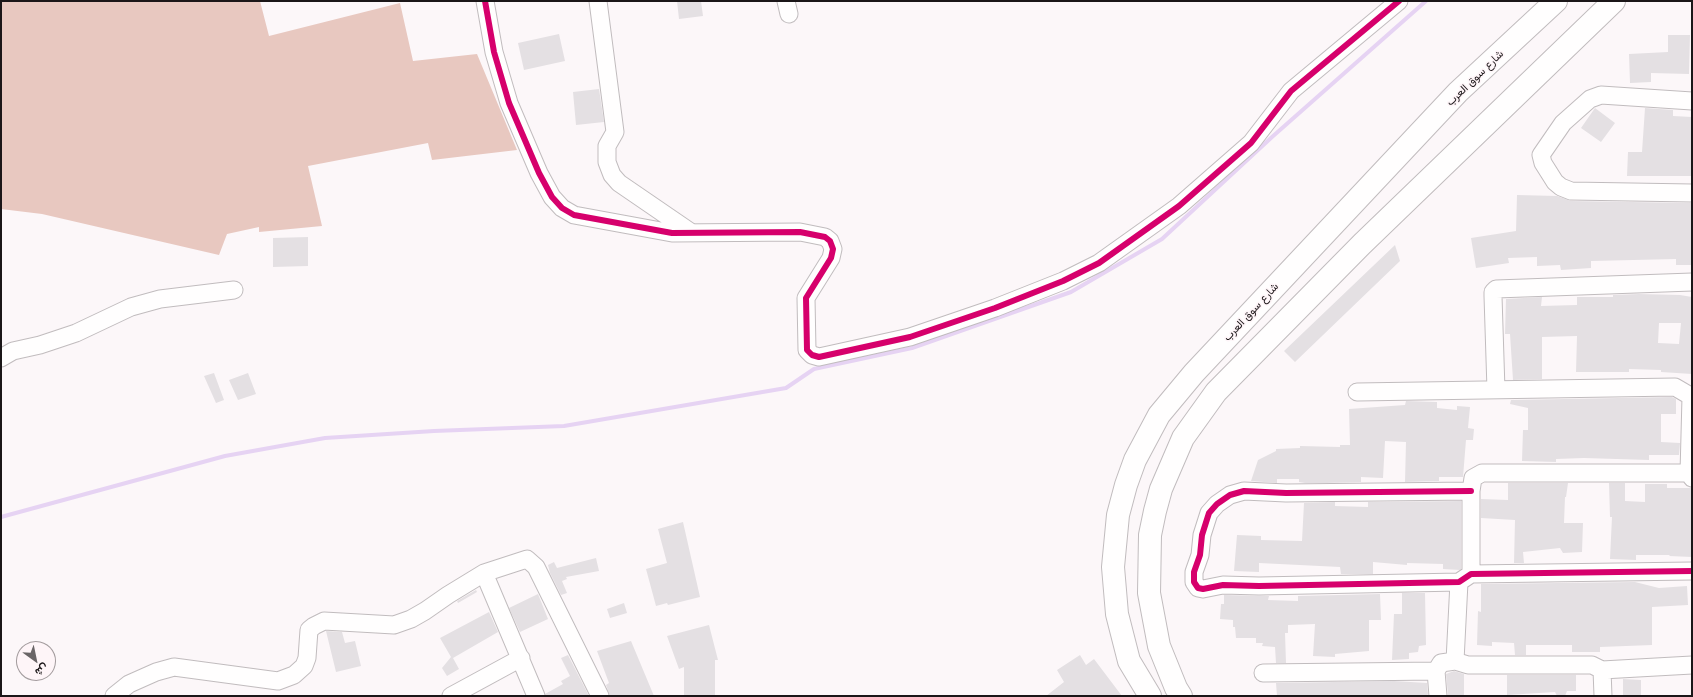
<!DOCTYPE html>
<html>
<head>
<meta charset="utf-8">
<style>
  body { margin:0 }
  #map { position:relative; width:1693px; height:697px; overflow:hidden; background:#fcf7f9; font-family:Inter,Vazirmatn,sans-serif }
  canvas { display:block }
  .frame { position:absolute; inset:0; border:2px solid #1b1618; pointer-events:none }
  .north { position:absolute; left:16px; top:641px; width:40px; height:40px; box-sizing:border-box; background:#fef5f8; border:1px solid #a39c9e; border-radius:50%; rotate:147deg; font-size:11px; font-weight:700; line-height:16px; text-align:center; color:#1b1618 }
  .north::after { content:''; display:block; margin:auto; width:14px; height:18px; background:#6a6567; clip-path:polygon(50% 0,100% 100%,50% 72%,0 100%) }
</style>
</head>
<body>
<div id="map">
<canvas width="1693" height="697"></canvas>
<div class="frame"></div>
<div class="north">ش</div>
</div>
<script>
const ctx = document.querySelector('canvas').getContext('2d');
ctx.lineJoin = 'round';
function fillPath(path, color) {
  ctx.fillStyle = color;
  ctx.fill(path, 'evenodd');
}
function toPath(rows) {
  const path = new Path2D();
  for (const r of rows) {
    path.moveTo(r[0], r[1]);
    for (let i = 2; i < r.length; i += 2) path.lineTo(r[i], r[i + 1]);
  }
  return path;
}
function trace(path, color, width, dash) {
  ctx.strokeStyle = color;
  ctx.lineWidth = width;
  ctx.lineCap = dash ? 'butt' : 'round';
  ctx.setLineDash(dash || []);
  ctx.stroke(path);
}
function write(font, color, halo, rows, align = 'center') {
  ctx.font = font + ' Inter,Vazirmatn,sans-serif';
  ctx.lineWidth = 3;
  ctx.setLineDash([]);
  ctx.textBaseline = 'middle';
  ctx.strokeStyle = halo;
  ctx.fillStyle = color;
  for (const [text, x, y, turn = 0] of rows) {
    ctx.save();
    ctx.translate(x, y);
    ctx.rotate((+turn || 0) * Math.PI / 180);
    ctx.textAlign = isNaN(turn) ? turn : align;
    if (halo) ctx.strokeText(text, 0, 0);
    ctx.fillText(text, 0, 0);
    ctx.restore();
  }
}
fillPath(toPath([
  [1,1,260,1,269,36,400,3,413,61,477,54,517,150,432,160,428,143,308,166,322,226,259,232,259,227,227,234,219,255,42,214,1,209]
]), '#e8c8c0');
trace(toPath([
  [1,517,225,456,325,438,434,431,564,426,786,388,814,369,912,348,1071,292,1162,239,1272,137,1426,1]
]), '#e6d3f3', 4);
fillPath(toPath([
  [677,1,701,1,703,16,679,19],
  [559,34,565,61,524,70,518,43],
  [1668,35,1690,35,1689,74,1651,73,1651,82,1630,83,1629,54,1668,52],
  [599,89,604,122,576,125,573,92],
  [1595,108,1615,123,1601,142,1581,128],
  [1645,108,1673,110,1673,116,1692,117,1692,176,1627,176,1628,152,1642,152],
  [1517,195,1557,196,1571,201,1692,203,1692,265,1676,265,1676,259,1591,261,1591,268,1561,270,1560,265,1537,266,1537,257,1508,258,1509,263,1476,268,1471,238,1516,231],
  [308,237,308,266,273,267,273,238],
  [1395,245,1400,261,1295,362,1284,351],
  [1639,294,1680,295,1692,297,1692,374,1661,372,1661,370,1629,369,1629,372,1576,372,1577,336,1542,337,1542,379,1513,380,1510,334,1505,334,1506,299,1542,297,1541,306,1577,305,1577,297,1613,297,1613,295],
  [1659,323,1681,323,1679,344,1658,343],
  [214,373,224,400,216,403,204,376],
  [248,373,256,394,238,400,229,380],
  [1672,397,1676,399,1676,414,1661,414,1661,442,1680,443,1679,455,1649,455,1649,460,1584,458,1556,459,1556,462,1522,461,1523,430,1528,430,1528,408,1510,404,1511,400],
  [1406,401,1437,402,1437,408,1457,410,1457,406,1470,407,1468,428,1474,429,1473,440,1466,440,1463,477,1439,477,1439,481,1405,482,1406,442,1385,441,1383,478,1361,477,1361,482,1327,483,1305,483,1299,482,1299,479,1277,479,1277,483,1251,481,1258,460,1276,451,1276,449,1300,448,1300,446,1340,447,1340,445,1350,445,1349,409,1405,405],
  [1508,483,1568,483,1566,497,1565,497,1564,523,1583,523,1582,552,1563,553,1560,548,1523,552,1524,563,1514,563,1515,520,1481,518,1481,499,1508,500],
  [1609,483,1625,483,1625,501,1645,502,1645,484,1667,484,1667,488,1692,488,1692,557,1669,556,1670,555,1636,555,1636,560,1610,559,1612,517,1610,517],
  [1461,501,1461,569,1460,570,1443,569,1443,564,1407,563,1407,565,1373,562,1373,574,1341,574,1340,567,1259,563,1259,572,1234,571,1237,535,1261,536,1261,540,1302,541,1304,503,1335,502,1335,506,1368,507,1368,502],
  [683,522,700,597,668,605,667,603,656,606,646,569,667,563,658,529],
  [596,558,599,571,566,577,567,579,562,581,567,593,561,595,550,573,548,565,554,562,557,568],
  [1635,582,1659,588,1687,586,1688,605,1652,607,1652,645,1600,647,1600,652,1572,652,1572,645,1526,645,1526,655,1515,655,1514,643,1492,642,1492,646,1477,645,1478,611,1481,612,1481,584],
  [476,590,477,592,458,603,457,601],
  [1402,593,1425,593,1426,645,1419,646,1418,652,1409,653,1409,659,1392,660,1394,614,1402,614],
  [538,594,548,619,520,632,509,608],
  [1380,594,1381,620,1369,620,1369,651,1335,654,1335,657,1313,656,1315,624,1288,625,1288,633,1285,633,1286,663,1276,663,1275,647,1262,646,1263,643,1256,643,1256,638,1236,638,1235,627,1233,627,1233,620,1220,619,1221,604,1224,604,1224,595,1269,596,1268,600,1298,601,1298,596],
  [624,603,627,613,610,618,607,609],
  [489,612,498,632,453,658,459,669,447,676,442,668,451,657,440,638],
  [709,625,718,660,715,660,715,695,684,695,684,667,679,669,667,636],
  [326,631,342,632,345,643,355,641,361,666,336,672],
  [631,641,654,696,610,696,606,685,609,683,597,651],
  [568,655,589,696,546,696,545,694,563,684,561,681,570,676,561,658],
  [1080,655,1086,665,1094,659,1122,696,1046,696,1064,682,1057,670],
  [1454,671,1464,674,1464,695,1448,695,1446,674],
  [1507,675,1576,675,1576,691,1567,691,1565,696,1557,696,1555,692,1507,695],
  [1623,679,1641,680,1641,696,1623,696],
  [1394,681,1427,683,1428,694,1427,696,1277,696,1276,683]
]), '#e4e0e3');
const minor = toPath([
  [485,1,494,52,509,103,539,173,552,197,562,208,574,215,672,233,800,232,825,237,830,241,833,249,831,258,806,298,807,350,812,355,819,357,910,337,995,308,1063,281,1099,263,1179,206,1251,143,1291,91,1399,1],
  [598,1,615,132,607,146,607,162,612,175,619,183,692,233],
  [786,1,789,14],
  [1692,101,1601,95,1590,99,1563,123,1541,155,1543,163,1555,182,1561,187,1571,191,1692,193],
  [1,358,13,351,40,345,76,333,131,307,160,299,234,290],
  [1496,390,1493,296,1493,292,1496,289,1692,282],
  [1357,392,1675,387,1692,397],
  [1691,397,1689,473,1692,478],
  [1471,491,1286,493,1244,491,1230,495,1217,504,1209,513,1202,535,1200,555,1194,572,1194,582,1198,588,1203,589,1223,585,1259,586,1459,582,1471,574,1692,571],
  [484,573,536,696],
  [1471,574,1471,491,1473,478,1482,473,1689,473,1692,475],
  [1455,661,1459,582],
  [1602,670,1603,696],
  [1436,671,1438,696],
  [1263,673,1436,671,1441,663,1455,661,1468,665,1592,665,1602,670,1692,665],
  [114,696,129,684,156,672,174,667,278,681,294,675,304,666,307,658,309,630,314,626,324,621,394,625,411,619,425,611,448,595,484,573,527,559,536,567,600,696],
  [451,696,521,658]
]);
const major = toPath([
  [1150,696,1129,661,1117,614,1113,567,1118,515,1126,485,1135,460,1159,415,1194,373,1458,92,1556,1],
  [1181,696,1176,688,1159,646,1149,593,1150,535,1155,511,1161,489,1183,438,1216,392,1362,244,1614,1]
]);
trace(minor, '#c1bcbe', 19);
trace(major, '#c1bcbe', 24);
trace(minor, '#fffefe', 17);
trace(major, '#fffefe', 22);
trace(toPath([
  [485,1,494,52,509,103,539,173,552,197,562,208,574,215,672,233,800,232,825,237,830,241,833,249,831,258,806,298,807,350,812,355,819,357,910,337,995,308,1063,281,1099,263,1179,206,1251,143,1291,91,1399,1],
  [1471,491,1286,493,1244,491,1230,495,1217,504,1209,513,1202,535,1200,555,1194,572,1194,582,1198,588,1203,589,1223,585,1259,586,1459,582,1471,574,1692,571]
]), '#d6006c', 6);
write('11px', '#1b1618', '#fef5f8', [
  ["شارع سوق العرب",1475,78,-44],
  ["شارع سوق العرب",1251,312,-47]
]);
</script>
</body>
</html>
